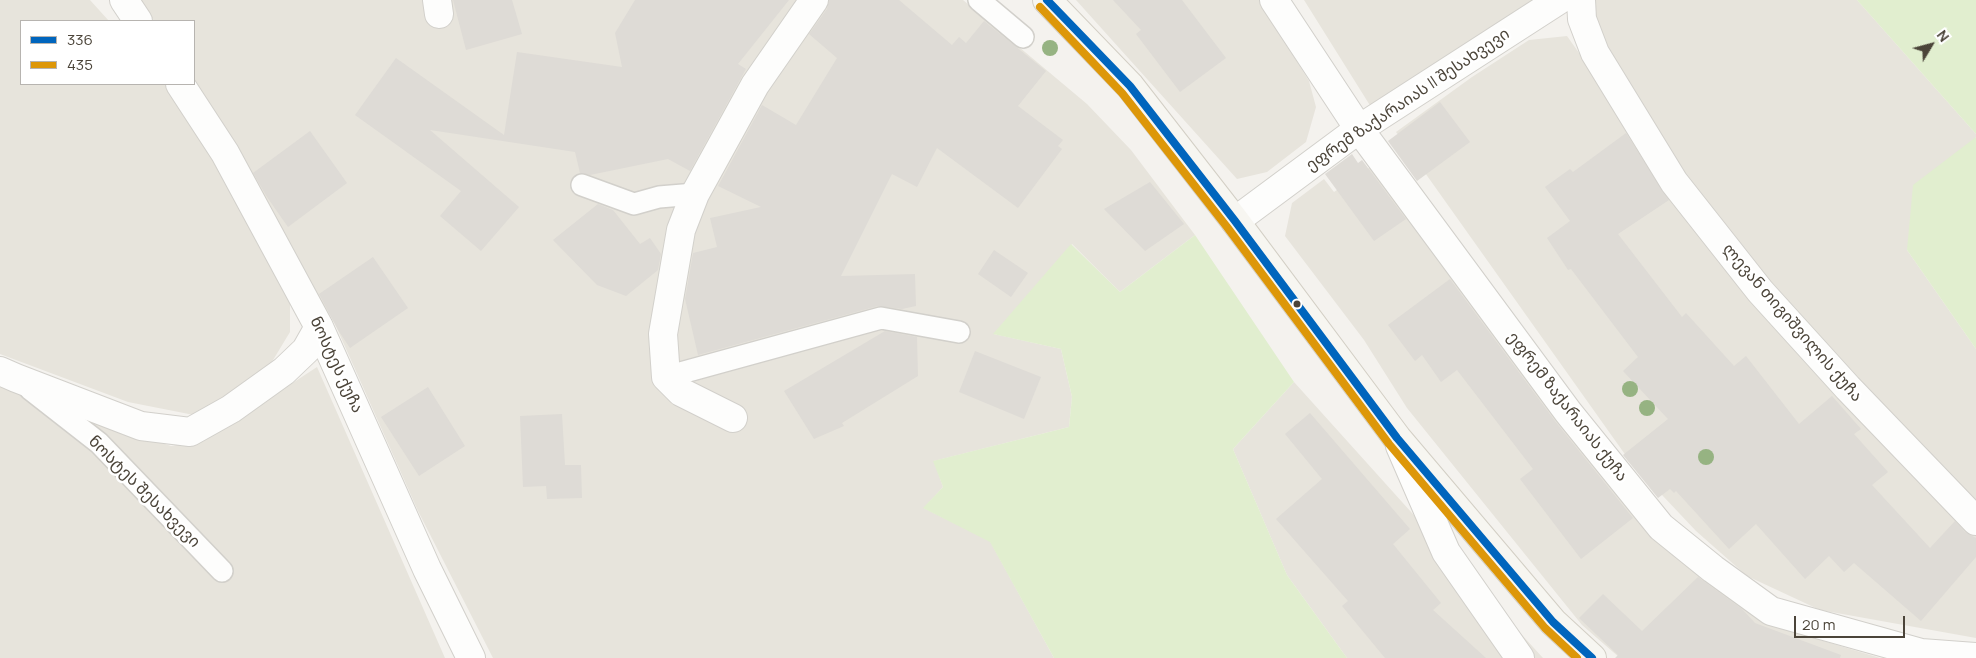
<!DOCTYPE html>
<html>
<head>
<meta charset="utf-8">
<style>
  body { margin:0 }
  #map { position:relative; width:1976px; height:658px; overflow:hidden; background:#f4f2ee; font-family:Manrope,sans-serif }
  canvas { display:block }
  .legend { position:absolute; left:20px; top:20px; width:175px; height:65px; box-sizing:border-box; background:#fff; border:1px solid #b7b4b0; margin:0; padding:6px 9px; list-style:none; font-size:15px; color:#4b4439 }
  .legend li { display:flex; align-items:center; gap:10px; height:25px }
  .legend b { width:25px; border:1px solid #b7b4b0 }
  .north { position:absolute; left:1906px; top:20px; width:50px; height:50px; -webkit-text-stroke:4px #fff; paint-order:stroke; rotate:53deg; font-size:14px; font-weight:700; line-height:20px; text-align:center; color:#4b4439 }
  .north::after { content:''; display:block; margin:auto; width:18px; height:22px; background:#4b4439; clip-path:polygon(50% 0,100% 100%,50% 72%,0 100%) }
  .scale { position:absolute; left:1794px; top:616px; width:111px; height:22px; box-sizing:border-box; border:2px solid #4b4439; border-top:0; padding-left:6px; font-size:15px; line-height:18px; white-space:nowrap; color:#4b4439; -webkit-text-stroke:4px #fff; paint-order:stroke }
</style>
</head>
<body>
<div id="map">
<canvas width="1976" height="658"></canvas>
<ul class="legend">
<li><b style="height:6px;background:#0065bd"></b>336</li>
<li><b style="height:6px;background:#dd9709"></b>435</li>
</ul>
<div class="north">N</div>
<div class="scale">20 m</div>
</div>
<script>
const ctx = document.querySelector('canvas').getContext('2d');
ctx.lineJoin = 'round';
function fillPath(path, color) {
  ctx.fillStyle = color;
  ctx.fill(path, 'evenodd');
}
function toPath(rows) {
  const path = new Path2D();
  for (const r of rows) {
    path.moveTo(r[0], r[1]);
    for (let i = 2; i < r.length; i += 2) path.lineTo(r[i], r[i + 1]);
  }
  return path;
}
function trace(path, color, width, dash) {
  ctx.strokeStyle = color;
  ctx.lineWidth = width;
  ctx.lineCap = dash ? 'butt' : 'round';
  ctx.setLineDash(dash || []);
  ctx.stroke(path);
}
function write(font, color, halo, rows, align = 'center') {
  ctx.font = font + ' Manrope,"Noto Sans Georgian",sans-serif';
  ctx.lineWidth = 5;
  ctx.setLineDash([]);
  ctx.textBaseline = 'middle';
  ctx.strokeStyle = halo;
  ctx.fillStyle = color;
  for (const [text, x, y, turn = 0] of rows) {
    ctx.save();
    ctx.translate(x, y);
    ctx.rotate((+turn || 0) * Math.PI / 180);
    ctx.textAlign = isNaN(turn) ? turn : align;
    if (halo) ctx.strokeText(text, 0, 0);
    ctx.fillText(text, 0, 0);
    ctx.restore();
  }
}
fillPath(toPath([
  [0,0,90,0,109,21,21,21,21,84,164,84,181,103,290,302,290,332,267,370,194,415,128,402,0,354],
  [141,0,963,0,1087,104,1131,150,1195,235,1120,292,1072,244,994,334,1061,349,1072,397,1069,427,934,461,943,487,924,508,990,541,1054,658,493,658,418,511,335,324,191,84,194,84,194,21,154,21],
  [1076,0,1259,0,1309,81,1316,107,1306,142,1267,172,1237,179],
  [1304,0,1540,0,1371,107],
  [1593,0,1857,0,1976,134,1976,137,1907,250,1976,349,1976,504,1772,292,1681,175,1601,46],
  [1567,36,1769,322,1976,531,1976,638,1820,610,1747,576,1696,531,1629,460,1396,132,1472,77,1529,40],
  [1373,165,1734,600,1807,636,1880,658,1620,658,1582,625,1407,408,1364,340,1285,236,1292,203,1324,179,1334,192],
  [317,367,445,658,0,658,0,383,85,417,171,446,204,441],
  [1294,382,1502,613,1543,658,1347,658,1287,575,1233,449]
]), '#e7e4dc');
fillPath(toPath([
  [1857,0,1976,0,1976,134],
  [1976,137,1976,349,1907,250,1913,185],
  [1195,235,1294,382,1233,449,1287,575,1347,658,1054,658,990,542,923,508,943,487,933,461,1069,427,1072,397,1061,349,993,334,1071,244,1120,292]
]), '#e1eecf');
fillPath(toPath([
  [453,0,512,0,522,34,466,50],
  [635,0,789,0,738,64,746,69,690,171,668,159,590,175,580,173,575,152,430,130,519,207,481,251,440,216,461,191,355,115,396,58,504,135,517,52,622,67,615,33],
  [829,0,899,0,952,45,959,37,966,43,984,21,1046,71,1018,106,1063,140,1058,146,1062,149,1018,208,937,148,917,187,892,174,841,276,915,274,916,306,902,309,878,306,698,355,685,299,693,253,717,247,710,218,761,207,718,186,762,105,796,125,837,58,809,34,827,9],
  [1113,0,1182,0,1226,58,1180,92,1136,34,1141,30],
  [1440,102,1470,142,1417,181,1388,141],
  [310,131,347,183,288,227,267,197,253,173],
  [1626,133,1669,200,1618,234,1682,317,1686,313,1734,366,1746,356,1799,424,1832,396,1861,429,1854,434,1888,472,1872,485,1930,548,1955,521,1965,532,1976,538,1976,557,1921,621,1854,563,1844,572,1829,556,1805,579,1756,524,1729,549,1676,491,1674,493,1670,489,1658,498,1623,455,1668,419,1623,371,1638,357,1571,269,1568,270,1547,238,1570,221,1545,187,1570,169,1573,172],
  [1352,154,1358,163,1362,160,1406,219,1374,241,1325,174],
  [1150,182,1184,224,1145,251,1104,209],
  [598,204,613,210,640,244,650,238,661,254,658,270,626,296,597,285,553,240],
  [994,250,1028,273,1011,297,978,274],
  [373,257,408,308,350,348,338,330,319,294],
  [1450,279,1555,421,1633,518,1581,559,1520,479,1533,469,1457,370,1441,382,1422,355,1415,361,1388,325],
  [885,331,917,337,918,376,842,423,844,426,814,439,784,391],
  [975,351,1041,377,1024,419,959,392],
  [428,387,465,446,419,476,381,417],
  [1310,413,1410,529,1393,544,1441,603,1433,610,1486,658,1385,658,1342,606,1348,601,1276,519,1322,479,1285,434],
  [562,414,565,465,581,465,582,498,547,499,546,486,523,487,520,416],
  [1698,577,1742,609,1755,623,1841,655,1840,658,1615,658,1618,655,1579,618,1603,594,1642,631]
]), '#dedbd6');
const lane = toPath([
  [979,0,1023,37],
  [582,185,634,204,659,197,695,194],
  [666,377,881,318,959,332],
  [30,389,99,443,222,571]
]);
const street = toPath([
  [124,0,138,21],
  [437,0,439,14],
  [1274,0,1359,129,1568,412,1661,527,1713,569,1771,611,1921,653,1976,657],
  [1581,0,1582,19,1595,53,1674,182,1760,291,1848,388,1976,521],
  [180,84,225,153,319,327,427,569,471,658],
  [1235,221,1359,129,1559,0],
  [0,371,16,378,141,426,190,432,231,409,284,371,306,350,319,327],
  [733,418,681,392,666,377,663,334,681,230,695,194,755,85,814,0],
  [1400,446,1446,552,1520,658]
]);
const secondary = toPath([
  [1047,0,1130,86,1235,221,1397,438,1553,622,1592,658]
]);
trace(lane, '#d2d0cb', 24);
trace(street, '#d2d0cb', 30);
trace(secondary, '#d3cfc5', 30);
trace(lane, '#fdfdfc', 21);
trace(street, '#fdfdfc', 28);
trace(secondary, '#f7f6f1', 28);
trace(toPath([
  [1047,0,1130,86,1235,221,1397,438,1553,622,1592,658]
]), '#0065bd', 8);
trace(toPath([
  [1040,7,1122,93,1227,227,1389,444,1545,628,1577,658]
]), '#dd9709', 8);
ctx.fillStyle = '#96b382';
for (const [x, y] of [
  [1050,48],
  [1630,389],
  [1647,408],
  [1706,457]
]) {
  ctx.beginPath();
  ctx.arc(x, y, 8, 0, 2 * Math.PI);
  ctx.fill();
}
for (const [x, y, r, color] of [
  [1297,304,4.5,"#4b4439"]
]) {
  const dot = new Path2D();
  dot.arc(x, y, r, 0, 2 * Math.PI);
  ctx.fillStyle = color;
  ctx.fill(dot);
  trace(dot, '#fff', 2);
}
write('16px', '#4b4439', '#fff', [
  ["ეფრემ ზაქარაიას II შესახვევი",1408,100,-34],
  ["ლევან თიგიშვილის ქუჩა",1792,323,49],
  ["ნოსტეს ქუჩა",336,365,65],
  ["ეფრემ ზაქარაიას ქუჩა",1567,407,52],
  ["ნოსტეს შესახვევი",144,492,45]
]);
</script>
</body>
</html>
